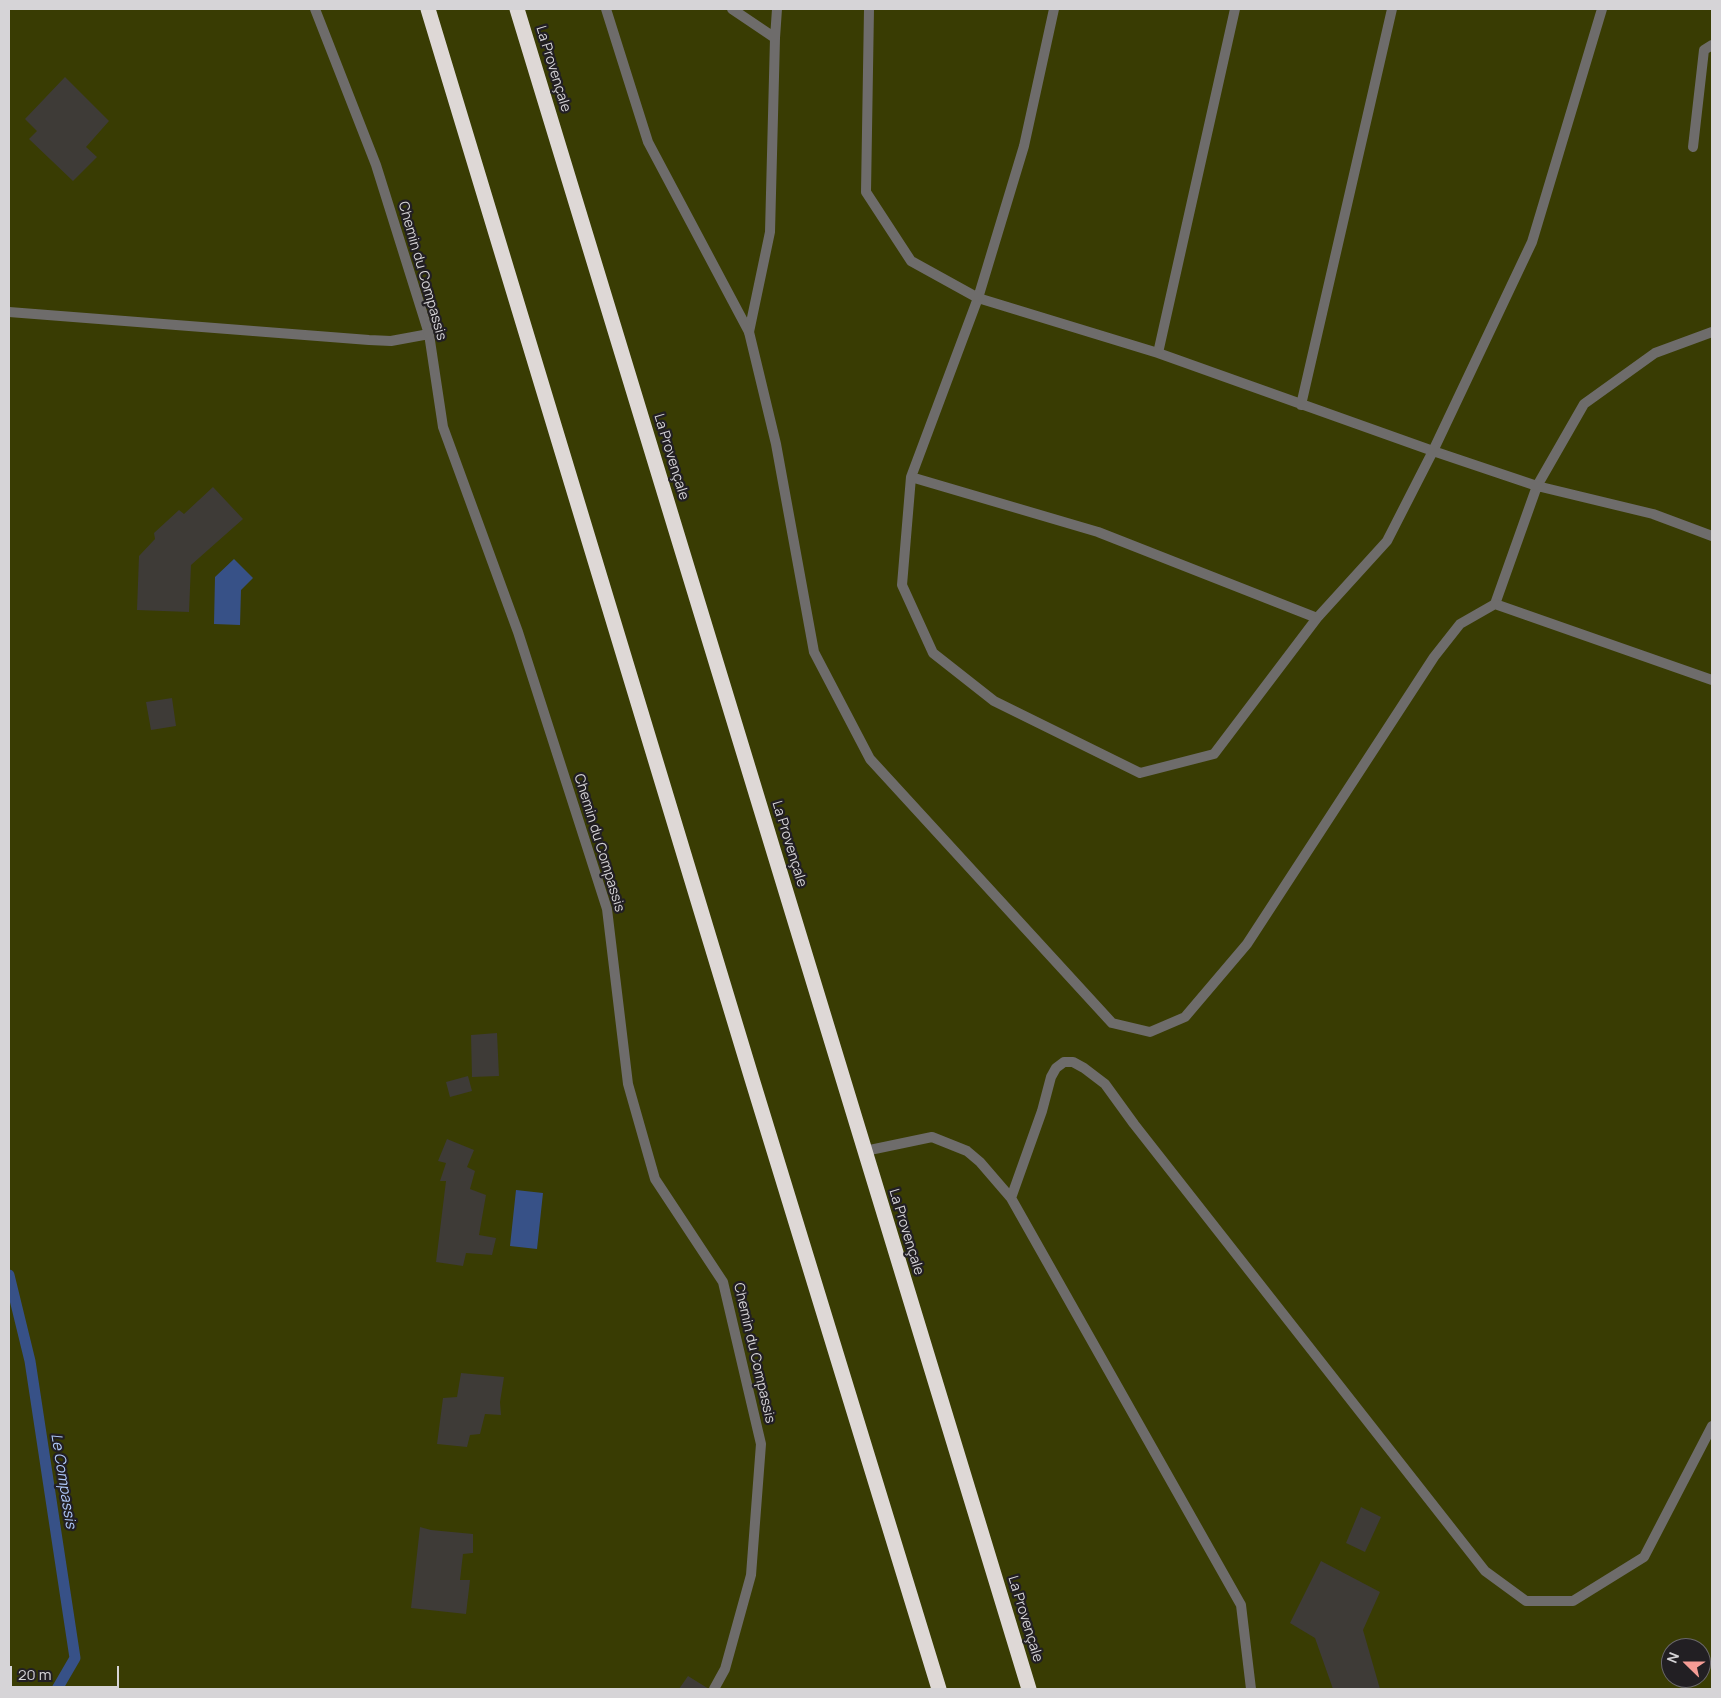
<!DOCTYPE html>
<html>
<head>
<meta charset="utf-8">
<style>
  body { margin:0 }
  #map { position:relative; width:1721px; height:1698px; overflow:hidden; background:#221f23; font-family:Manrope,sans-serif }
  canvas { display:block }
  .frame { position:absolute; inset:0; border:10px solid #d6d4d7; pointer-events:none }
  .north { position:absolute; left:1661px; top:1638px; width:50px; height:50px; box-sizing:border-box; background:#221f23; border:1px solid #6a676b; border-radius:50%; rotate:292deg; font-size:14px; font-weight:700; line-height:20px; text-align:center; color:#d6d4d7 }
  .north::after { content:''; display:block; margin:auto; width:18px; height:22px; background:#f59c95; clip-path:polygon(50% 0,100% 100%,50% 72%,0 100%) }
  .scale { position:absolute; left:10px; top:1666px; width:109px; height:22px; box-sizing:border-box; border:2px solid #d6d4d7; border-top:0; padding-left:6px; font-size:15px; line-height:18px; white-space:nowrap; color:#d6d4d7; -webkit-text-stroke:4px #221f23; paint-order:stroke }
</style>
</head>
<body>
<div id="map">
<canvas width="1721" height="1698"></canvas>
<div class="frame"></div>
<div class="north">N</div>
<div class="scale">20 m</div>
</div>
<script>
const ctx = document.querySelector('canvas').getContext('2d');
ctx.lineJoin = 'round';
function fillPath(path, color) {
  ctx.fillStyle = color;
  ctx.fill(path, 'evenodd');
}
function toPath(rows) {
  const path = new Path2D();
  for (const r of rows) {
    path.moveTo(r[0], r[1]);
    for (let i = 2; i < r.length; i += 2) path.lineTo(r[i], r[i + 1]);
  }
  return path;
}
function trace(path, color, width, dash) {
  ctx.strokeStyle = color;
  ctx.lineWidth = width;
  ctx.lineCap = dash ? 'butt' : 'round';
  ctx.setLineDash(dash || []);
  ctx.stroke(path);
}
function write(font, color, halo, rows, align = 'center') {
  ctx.font = font + ' Manrope,sans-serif';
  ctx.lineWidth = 4.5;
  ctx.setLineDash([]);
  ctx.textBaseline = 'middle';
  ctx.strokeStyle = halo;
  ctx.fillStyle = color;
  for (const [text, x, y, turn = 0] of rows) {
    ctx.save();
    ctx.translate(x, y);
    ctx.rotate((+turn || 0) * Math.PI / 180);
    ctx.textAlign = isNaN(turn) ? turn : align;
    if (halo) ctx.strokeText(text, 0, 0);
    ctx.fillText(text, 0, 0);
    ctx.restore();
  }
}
fillPath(toPath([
  [9,9,1712,9,1712,1689,9,1689],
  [1671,1648,1701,1648,1701,1678,1671,1678]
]), '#393c03');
fillPath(toPath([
  [234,559,253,578,241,590,240,625,214,624,215,577],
  [516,1190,543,1193,537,1249,510,1246]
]), '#375187');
trace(toPath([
  [9,1275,30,1361,75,1658,57,1689]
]), '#375187', 11);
fillPath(toPath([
  [65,77,109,121,86,147,97,157,73,181,29,139,37,131,25,119],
  [213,487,243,519,191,565,189,612,137,610,139,556,155,539,154,533,179,510,184,514],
  [172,698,176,726,151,730,146,702],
  [497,1033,499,1076,472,1077,471,1035],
  [468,1076,472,1091,450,1097,446,1082],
  [447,1139,474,1150,467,1167,475,1171,470,1189,486,1195,479,1235,496,1238,492,1255,466,1253,463,1266,436,1262,446,1181,440,1181,446,1163,438,1161],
  [461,1373,504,1377,500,1402,501,1415,485,1414,480,1434,470,1435,467,1447,437,1444,443,1398,457,1397],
  [1361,1507,1381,1517,1365,1552,1346,1543],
  [420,1527,431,1530,473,1534,473,1553,463,1554,460,1580,470,1580,466,1614,411,1608],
  [1321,1561,1380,1592,1363,1630,1380,1689,1333,1689,1315,1638,1290,1623],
  [688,1676,709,1689,679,1689]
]), '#3e3b37');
trace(toPath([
  [732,9,775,38,770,232,749,332],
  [869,9,866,192,911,261,978,298,1158,353,1235,9],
  [775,38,777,9],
  [1693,147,1704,50,1712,45],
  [9,312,369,340,391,341,429,334,443,427,518,632,607,909,628,1084,655,1179,723,1282,761,1444,751,1575,725,1669,714,1689],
  [1158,353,1433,451,1532,242,1602,9],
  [1301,405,1392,9],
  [911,477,902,585,933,653,994,701,1140,773,1214,754,1317,618,1098,532,911,477,978,298,1024,146,1054,9],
  [1495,604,1537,486,1653,514,1712,536],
  [1317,618,1387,541,1433,451,1537,486,1584,404,1655,353,1712,332],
  [865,1151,932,1137,967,1151,980,1162,1011,1198],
  [1251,1689,1241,1605,1011,1198,1042,1111,1051,1077,1056,1068,1064,1062,1073,1062,1084,1068,1105,1084,1134,1124,1485,1571,1526,1601,1573,1601,1644,1557,1712,1426]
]), '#6e6c6b', 10);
trace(toPath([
  [315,9,376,165,429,334],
  [606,9,648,142,749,332,776,444,814,652,870,759,1112,1023,1150,1032,1185,1017,1247,944,1434,657,1460,624,1495,604,1712,680]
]), '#6e6c6b', 10);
trace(toPath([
  [428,9,752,1079,939,1689],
  [517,9,1029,1689]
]), '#ded8d6', 15);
write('14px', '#d6d4d7', '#221f23', [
  ["La Provençale",553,69,73],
  ["Chemin du Compassis",422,271,74],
  ["La Provençale",671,457,73],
  ["Chemin du Compassis",599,843,73],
  ["La Provençale",789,844,73],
  ["La Provençale",906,1232,73],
  ["Chemin du Compassis",754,1353,77],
  ["La Provençale",1025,1619,73]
]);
write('italic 15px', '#aec7f8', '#221f23', [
  ["Le Compassis",63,1481,81]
]);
</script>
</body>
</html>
